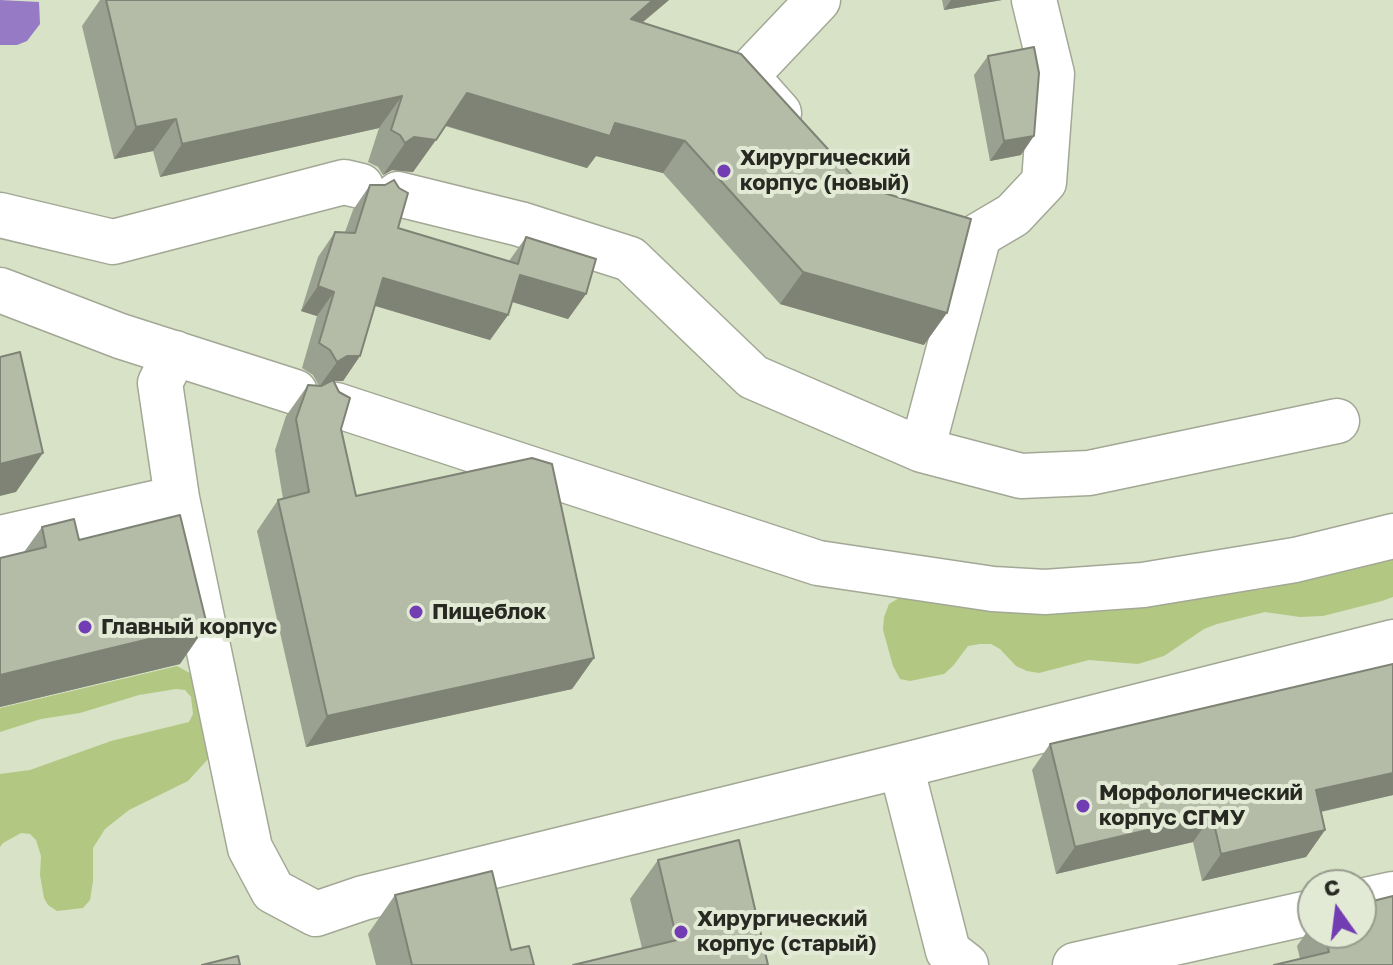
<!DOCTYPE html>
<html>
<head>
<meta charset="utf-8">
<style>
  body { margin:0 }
  #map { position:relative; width:1393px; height:965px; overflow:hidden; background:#e2e9d5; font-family:"Golos Text",sans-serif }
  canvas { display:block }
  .north { position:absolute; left:1297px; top:869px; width:80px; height:80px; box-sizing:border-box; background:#e2e9d5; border:2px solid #979c8d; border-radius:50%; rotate:346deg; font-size:22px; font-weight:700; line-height:32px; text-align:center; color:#272922 }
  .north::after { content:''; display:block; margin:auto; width:28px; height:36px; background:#723cb2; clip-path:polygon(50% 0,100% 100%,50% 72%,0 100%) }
</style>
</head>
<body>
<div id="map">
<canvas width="1393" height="965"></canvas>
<div class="north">С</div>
</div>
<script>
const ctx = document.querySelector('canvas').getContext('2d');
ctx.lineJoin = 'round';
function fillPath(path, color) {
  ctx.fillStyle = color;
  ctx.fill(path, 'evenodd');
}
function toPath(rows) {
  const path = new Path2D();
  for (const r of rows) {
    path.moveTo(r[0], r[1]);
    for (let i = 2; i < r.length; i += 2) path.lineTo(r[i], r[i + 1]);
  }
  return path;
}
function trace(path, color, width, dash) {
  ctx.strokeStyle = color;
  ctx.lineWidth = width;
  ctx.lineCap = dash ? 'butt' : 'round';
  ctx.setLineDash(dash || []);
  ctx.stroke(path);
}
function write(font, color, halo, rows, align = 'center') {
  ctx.font = font + ' "Golos Text",sans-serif';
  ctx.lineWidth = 8;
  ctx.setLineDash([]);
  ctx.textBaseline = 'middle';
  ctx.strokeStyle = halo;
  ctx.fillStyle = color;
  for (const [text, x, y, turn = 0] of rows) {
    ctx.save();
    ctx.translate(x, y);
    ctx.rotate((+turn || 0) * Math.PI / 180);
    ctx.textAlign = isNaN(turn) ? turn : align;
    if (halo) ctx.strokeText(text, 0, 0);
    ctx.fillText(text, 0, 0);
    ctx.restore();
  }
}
fillPath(toPath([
  [0,0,1393,0,1393,965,0,965],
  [1313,885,1361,885,1361,933,1313,933]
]), '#d8e2c6');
fillPath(toPath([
  [1393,557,1393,597,1382,601,1323,616,1300,617,1265,612,1217,624,1204,629,1164,656,1138,664,1089,660,1039,673,1027,671,1016,666,1000,649,991,644,980,644,968,646,953,666,944,674,910,681,900,679,893,666,883,630,884,617,889,604,899,598,1232,588,1260,590],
  [177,666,197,677,213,750,208,759,188,781,129,810,105,829,93,848,93,881,90,900,83,908,57,911,48,905,44,898,40,875,41,856,36,840,30,834,21,833,3,843,0,847,0,774,30,770,111,741,189,722,193,714,191,697,185,690,176,689,139,695,80,713,41,719,0,732,0,708]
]), '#b2c882');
fillPath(toPath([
  [0,0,39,2,40,24,27,41,17,45,0,45]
]), '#977ac6');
const minor = toPath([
  [779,113,746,76,818,0],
  [398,194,520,224,630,259,753,377,922,450,1021,476,1089,473,1337,421],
  [0,215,113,242,344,182,361,186],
  [0,290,120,336,295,392],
  [175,353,160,383,177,498,250,848,273,891,316,914,363,898,901,766,1393,642],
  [336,405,818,563,993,589,1045,592,1143,585,1295,560,1393,536],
  [922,450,979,235,1013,215,1044,182,1052,74,1034,0],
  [0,538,177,498],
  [901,766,948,951,966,965],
  [1361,901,1393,894],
  [1075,965,1313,912]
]);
trace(minor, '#a2a895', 47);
trace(minor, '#fff', 44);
fillPath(toPath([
  [100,0,669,0,642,23,924,345,780,304,663,173,596,156,587,168,445,126,413,172,392,170,383,175,378,167,368,162,379,128,160,177,153,151,114,159,82,26],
  [942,0,1002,0,944,10],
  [988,56,1021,155,990,161,974,75],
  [370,185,398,228,509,261,526,237,586,294,568,319,512,302,508,315,490,340,375,306,360,356,343,381,334,381,341,429,356,496,594,658,572,689,306,747,257,531,278,500,283,499,275,450,286,416,308,385,319,386,313,375,302,368,317,316,301,311,318,257,335,232,345,232,353,210],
  [42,527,79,540,180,664,0,707,0,558,24,552],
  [1393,664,1393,795,1321,812,1325,830,1306,857,1202,881,1193,842,1056,874,1032,770,1050,744],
  [658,860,768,965,642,948,630,899],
  [395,895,511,950,534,965,376,965,368,934],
  [1313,923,1313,933,1324,933,1393,965,1300,959,1297,946]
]), '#9ba190');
fillPath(toPath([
  [653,0,669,0,608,51,631,19],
  [951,0,1002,0,944,10],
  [467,93,615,123,685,141,663,173,596,156,587,168,444,125],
  [402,96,379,128,160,177,182,144],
  [176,119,153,151,114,159,136,127],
  [1034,136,1021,155,990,161,1004,141],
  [414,137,436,140,413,172,392,170,383,175,405,143],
  [803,272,947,313,924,345,780,304],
  [520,275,586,294,568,319,503,299],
  [383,278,508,315,490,340,366,303],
  [318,286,334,292,317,316,301,311],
  [347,356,360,356,343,381,330,381,319,387,337,362],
  [43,453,16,492,0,496,0,464],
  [207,625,180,664,0,707,0,675],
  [594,658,572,689,306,747,327,716],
  [1393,773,1393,795,1297,817,1316,790],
  [1212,815,1193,842,1056,874,1075,847],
  [1325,830,1306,857,1202,881,1221,854]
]), '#7e8375');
const building = toPath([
  [106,0,653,0,631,19,741,54,858,182,874,190,971,219,947,313,803,272,685,141,615,123,610,136,467,93,436,140,414,137,405,143,400,135,391,130,402,96,182,144,176,119,136,127,106,0],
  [1034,47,1039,73,1034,136,1004,141,988,56,1034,47],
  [394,180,399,188,408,193,398,228,518,264,526,237,596,259,586,294,520,275,508,315,383,278,360,356,347,356,337,362,330,350,319,343,334,292,318,286,335,232,355,233,370,185,385,185,394,180],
  [20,352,43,453,0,464,0,357,20,352],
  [333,380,339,392,350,398,341,429,356,496,532,458,552,464,594,658,327,716,278,500,309,492,296,419,308,385,321,386,333,380],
  [180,515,207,625,0,675,0,558,46,547,42,527,74,519,79,540,180,515],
  [1393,664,1393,773,1316,790,1325,830,1221,854,1212,815,1075,847,1050,744,1393,664],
  [739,840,768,965,573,965,677,940,658,860,739,840],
  [492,871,511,950,529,946,534,965,412,965,395,895,492,871],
  [1393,896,1393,965,1274,965,1329,952,1324,933,1361,933,1361,904,1393,896],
  [238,956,240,965,202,965,238,956]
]);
fillPath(building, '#b4bba7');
trace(building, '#7e8375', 2);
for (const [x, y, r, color] of [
  [724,171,8,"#723cb2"],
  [416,612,8,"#723cb2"],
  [85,627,8,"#723cb2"],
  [1083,806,8,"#723cb2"],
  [681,932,8,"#723cb2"]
]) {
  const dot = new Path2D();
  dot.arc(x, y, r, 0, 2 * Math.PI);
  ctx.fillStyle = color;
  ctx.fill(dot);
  trace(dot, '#e2e9d5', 3);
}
write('bold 22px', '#272922', '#e2e9d5', [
  ["Хирургический",740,158],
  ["корпус (новый)",740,183],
  ["Пищеблок",432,612],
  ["Главный корпус",101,627],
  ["Морфологический",1099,793],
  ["корпус СГМУ",1099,818],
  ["Хирургический",697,919],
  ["корпус (старый)",697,944]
], 'left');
</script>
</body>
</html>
